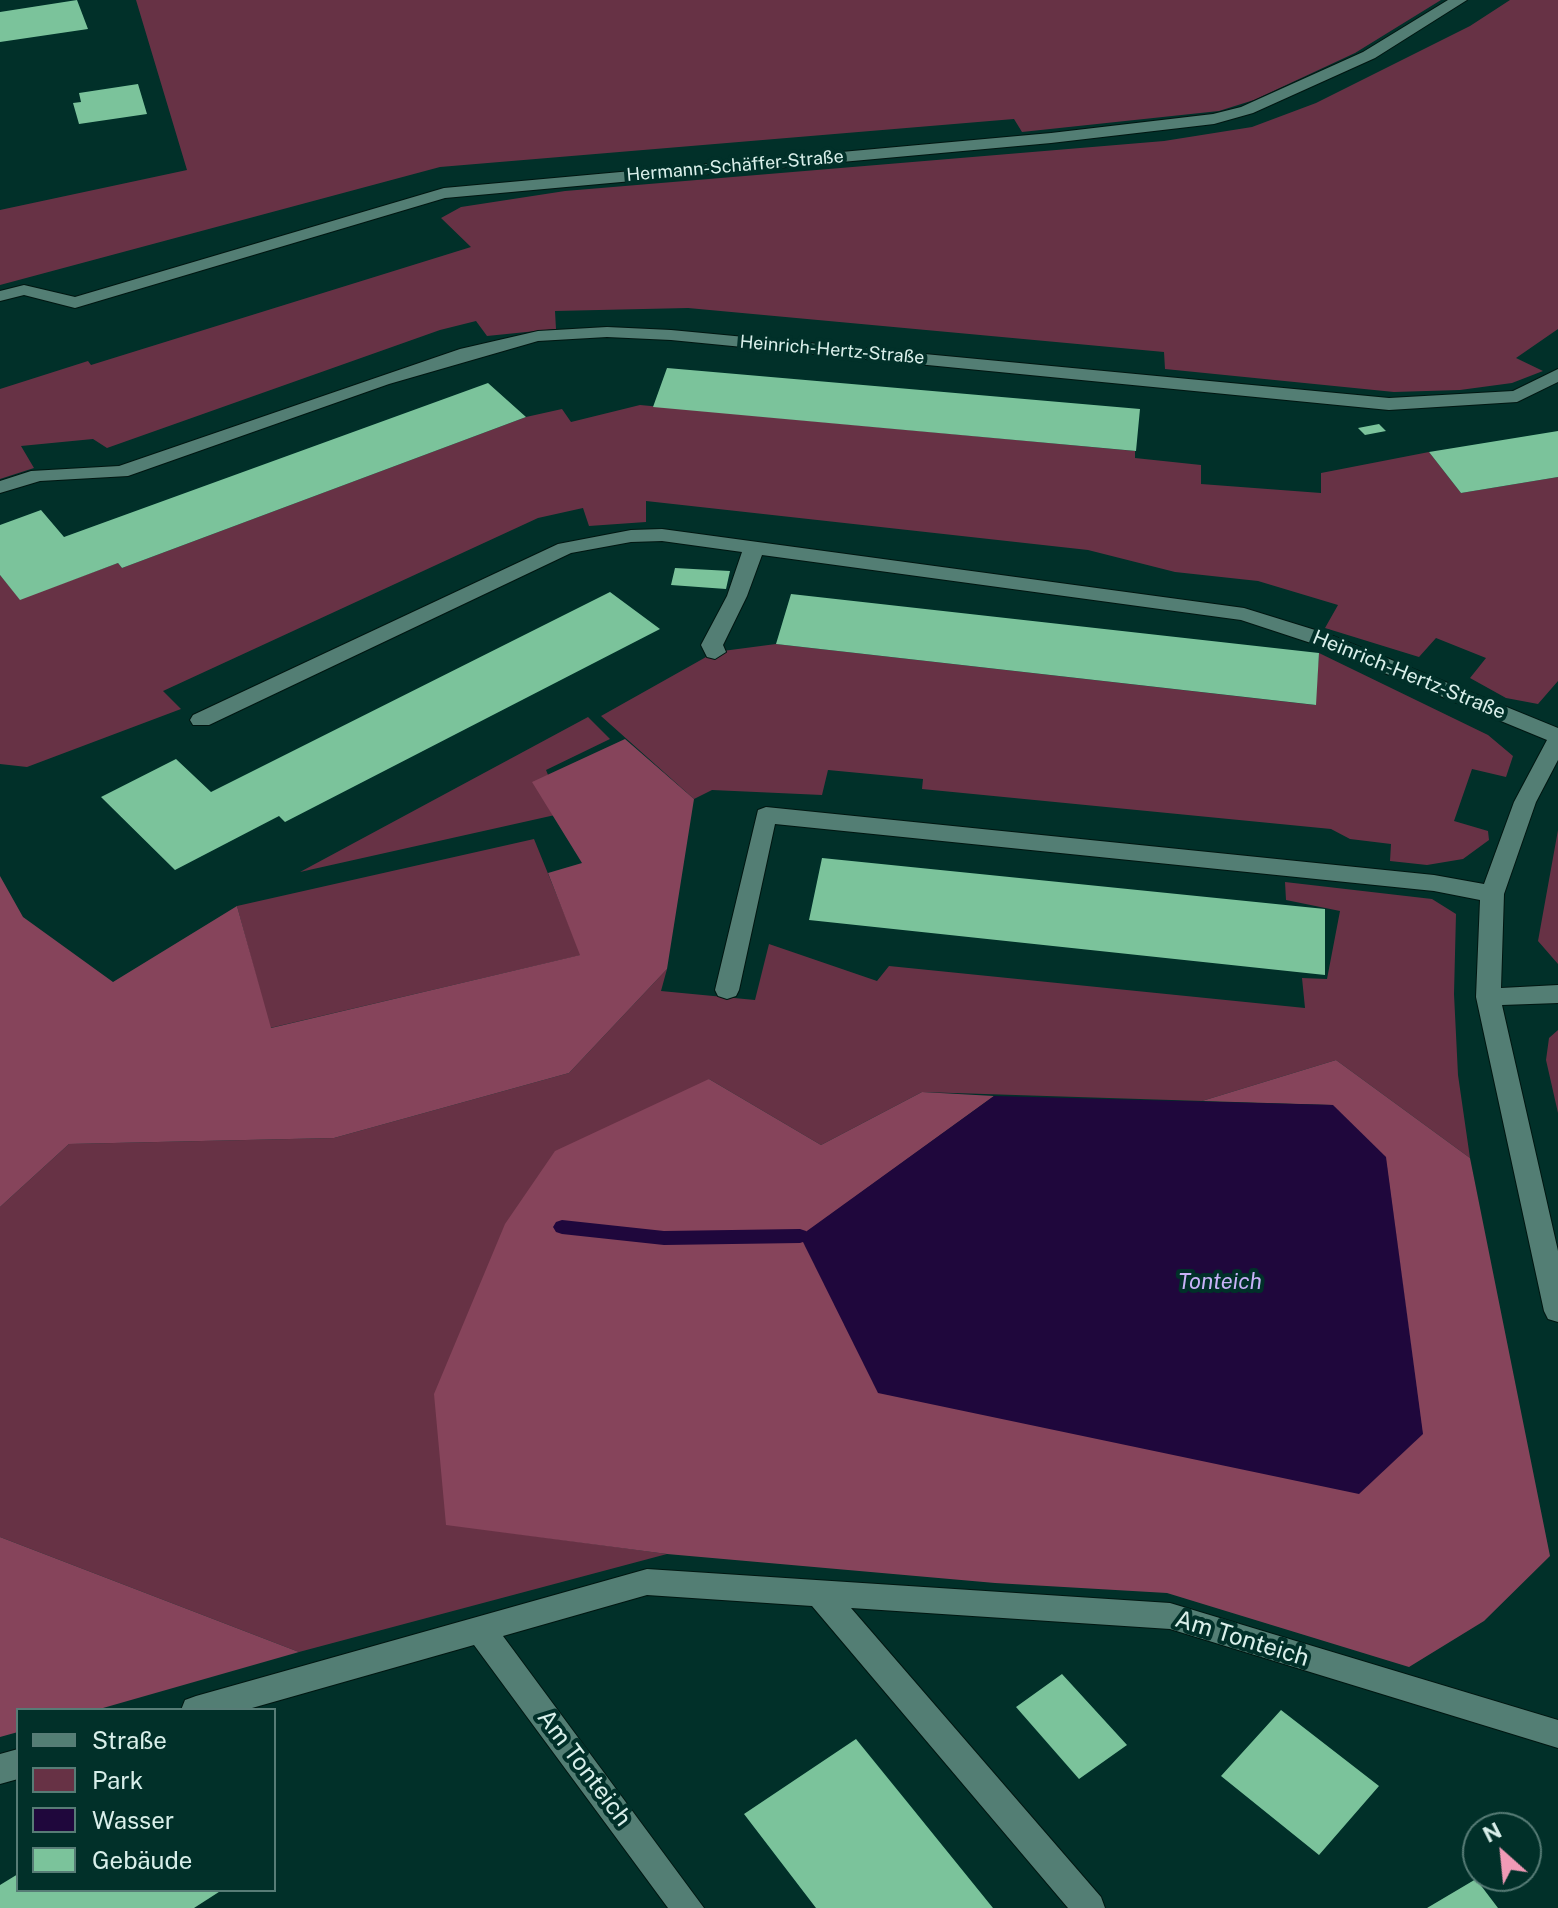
<!DOCTYPE html>
<html>
<head>
<meta charset="utf-8">
<style>
  body { margin:0 }
  #map { position:relative; width:1558px; height:1908px; overflow:hidden; background:#013029; font-family:"Public Sans",sans-serif }
  canvas { display:block }
  .legend { position:absolute; left:16px; top:1708px; width:260px; height:184px; box-sizing:border-box; background:#013029; border:2px solid #577c76; margin:0; padding:10px 14px; list-style:none; font-size:24px; color:#d9efea }
  .legend li { display:flex; align-items:center; gap:16px; height:40px }
  .legend b { width:40px; border:2px solid #577c76 }
  .north { position:absolute; left:1462px; top:1812px; width:80px; height:80px; box-sizing:border-box; background:#013029; border:2px solid #577c76; border-radius:50%; rotate:333deg; font-size:22px; font-weight:700; line-height:32px; text-align:center; color:#d9efea }
  .north::after { content:''; display:block; margin:auto; width:28px; height:36px; background:#f09ab6; clip-path:polygon(50% 0,100% 100%,50% 72%,0 100%) }
</style>
</head>
<body>
<div id="map">
<canvas width="1558" height="1908"></canvas>
<ul class="legend">
<li><b style="height:10px;background:#537e74"></b>Straße</li>
<li><b style="height:22px;background:#673245"></b>Park</li>
<li><b style="height:22px;background:#1f073c"></b>Wasser</li>
<li><b style="height:22px;background:#7bc39b"></b>Gebäude</li>
</ul>
<div class="north">N</div>
</div>
<script>
const ctx = document.querySelector('canvas').getContext('2d');
ctx.lineJoin = 'round';
function fillPath(path, color) {
  ctx.fillStyle = color;
  ctx.fill(path, 'evenodd');
}
function toPath(rows) {
  const path = new Path2D();
  for (const r of rows) {
    path.moveTo(r[0], r[1]);
    for (let i = 2; i < r.length; i += 2) path.lineTo(r[i], r[i + 1]);
  }
  return path;
}
function trace(path, color, width, dash) {
  ctx.strokeStyle = color;
  ctx.lineWidth = width;
  ctx.lineCap = dash ? 'butt' : 'round';
  ctx.setLineDash(dash || []);
  ctx.stroke(path);
}
function write(font, color, halo, rows, align = 'center') {
  ctx.font = font + ' "Public Sans",sans-serif';
  ctx.lineWidth = 8;
  ctx.setLineDash([]);
  ctx.textBaseline = 'middle';
  ctx.strokeStyle = halo;
  ctx.fillStyle = color;
  for (const [text, x, y, turn = 0] of rows) {
    ctx.save();
    ctx.translate(x, y);
    ctx.rotate((+turn || 0) * Math.PI / 180);
    ctx.textAlign = isNaN(turn) ? turn : align;
    if (halo) ctx.strokeText(text, 0, 0);
    ctx.fillText(text, 0, 0);
    ctx.restore();
  }
}
fillPath(toPath([
  [136,0,1441,0,1355,53,1254,100,1219,111,1022,132,1014,119,440,167,0,285,0,210,187,170],
  [1510,0,1558,0,1558,329,1516,358,1543,371,1512,383,1460,390,1394,392,1165,369,1164,352,688,308,555,311,556,329,487,336,476,321,440,330,107,448,93,439,21,446,34,468,0,479,0,389,88,361,91,365,471,247,441,218,461,207,565,191,1164,141,1252,127,1316,103,1470,26],
  [640,405,1135,451,1135,458,1201,465,1201,484,1321,493,1321,473,1429,452,1461,493,1558,477,1558,681,1538,704,1506,698,1470,678,1486,658,1436,638,1419,657,1325,628,1338,605,1258,581,1175,572,1088,550,646,501,646,522,589,526,583,508,538,518,163,691,181,709,27,767,0,764,0,575,20,599,118,563,122,568,526,417,562,409,571,422],
  [776,644,1315,705,1319,653,1488,735,1513,756,1506,777,1472,769,1454,821,1488,831,1489,840,1463,859,1427,865,1390,861,1391,844,1350,839,1331,829,922,789,923,779,828,770,822,795,712,790,694,799,601,716,715,652],
  [588,717,610,739,546,770,564,813,300,872],
  [1558,830,1558,964,1538,941],
  [534,839,581,955,270,1028,237,906],
  [1285,882,1432,899,1456,914,1454,994,1458,1075,1470,1158,1336,1060,1202,1101,922,1092,821,1145,709,1079,446,1524,667,1554,299,1652,0,1537,0,1207,69,1144,334,1138,569,1073,667,969,661,991,755,1000,769,944,877,981,889,966,1305,1008,1302,978,1327,979,1340,911,1286,900],
  [1558,1030,1558,1113,1546,1060,1549,1038]
]), '#673245');
fillPath(toPath([
  [625,739,694,799,667,969,569,1073,334,1138,69,1144,0,1207,0,876,23,917,113,982,237,906,271,1028,580,955,548,873,582,863,532,782],
  [1336,1060,1470,1158,1550,1556,1484,1621,1409,1667,1167,1593,995,1583,667,1554,446,1525,434,1394,505,1224,555,1151,709,1079,821,1145,922,1092,994,1096,801,1236,1333,1105,1202,1101],
  [0,1537,299,1652,96,1710,18,1710,18,1732,0,1737]
]), '#86445b');
fillPath(toPath([
  [994,1096,1333,1105,1386,1157,1423,1434,1359,1494,878,1393,800,1236]
]), '#1f073c');
fillPath(toPath([
  [562,1220,664,1231,800,1229,806,1231,809,1236,806,1241,800,1243,664,1245,562,1234,556,1232,553,1227,556,1222,562,1220]
]), '#1f073c');
fillPath(toPath([
  [77,0,88,29,0,42,0,12],
  [138,84,147,114,79,124,73,103,81,102,79,93],
  [667,368,1140,409,1136,451,653,407],
  [488,383,526,417,122,568,118,563,20,600,0,575,0,525,41,510,64,537],
  [1379,424,1386,431,1365,435,1358,428],
  [1558,431,1558,477,1461,493,1429,452],
  [675,568,730,571,726,589,671,585],
  [610,592,660,629,285,822,279,816,175,870,101,797,176,759,211,792],
  [791,594,1319,653,1316,705,776,644],
  [822,858,1325,909,1325,975,809,920],
  [1062,1674,1127,1745,1079,1779,1016,1707],
  [1281,1710,1379,1786,1319,1855,1221,1776],
  [856,1739,908,1803,993,1908,816,1908,744,1814],
  [18,1874,18,1890,222,1890,194,1908,0,1908,0,1885],
  [1476,1879,1498,1908,1427,1908]
]), '#7bc39b');
const minor = toPath([
  [1448,0,1467,0,1375,58,1253,113,1214,124,1051,143,445,198,75,308,24,295,0,301,0,291,24,285,75,297,444,188,1051,133,1213,114,1241,107,1363,52,1448,0],
  [607,327,671,330,1389,398,1513,391,1558,369,1558,382,1517,402,1389,410,671,340,607,337,538,341,389,384,128,476,40,481,0,493,0,481,31,471,119,466,460,349,538,331,607,327],
  [662,529,1244,608,1328,634,1558,728,1558,760,1536,802,1504,894,1501,988,1558,985,1558,1003,1502,1005,1558,1251,1558,1322,1548,1319,1544,1311,1476,997,1480,900,1434,891,775,824,739,990,736,996,727,999,718,996,715,990,758,810,766,807,1434,875,1484,884,1514,802,1547,740,1314,644,1241,620,762,555,747,596,723,645,726,652,715,659,707,657,701,645,727,596,742,552,662,541,631,542,571,553,209,725,193,725,190,720,193,715,558,544,631,530,662,529],
  [647,1569,1170,1603,1558,1720,1558,1748,1170,1629,851,1608,1101,1897,1105,1908,1068,1908,812,1606,647,1595,503,1636,704,1908,668,1908,474,1645,245,1710,181,1710,185,1700,196,1696,647,1569],
  [18,1749,18,1779,0,1784,0,1754,18,1749]
]);
trace(minor, '#011611', 2);
fillPath(minor, '#537e74');
write('18px', '#d9efea', '#013029', [
  ["Hermann-Schäffer-Straße",735,166,-5],
  ["Heinrich-Hertz-Straße",832,350,5]
]);
write('20px', '#d9efea', '#013029', [
  ["Heinrich-Hertz-Straße",1409,675,22]
]);
write('italic 22px', '#c8b2f8', '#013029', [
  ["Tonteich",1220,1282]
]);
write('24px', '#d9efea', '#013029', [
  ["Am Tonteich",1242,1639,17],
  ["Am Tonteich",584,1768,53]
]);
</script>
</body>
</html>
